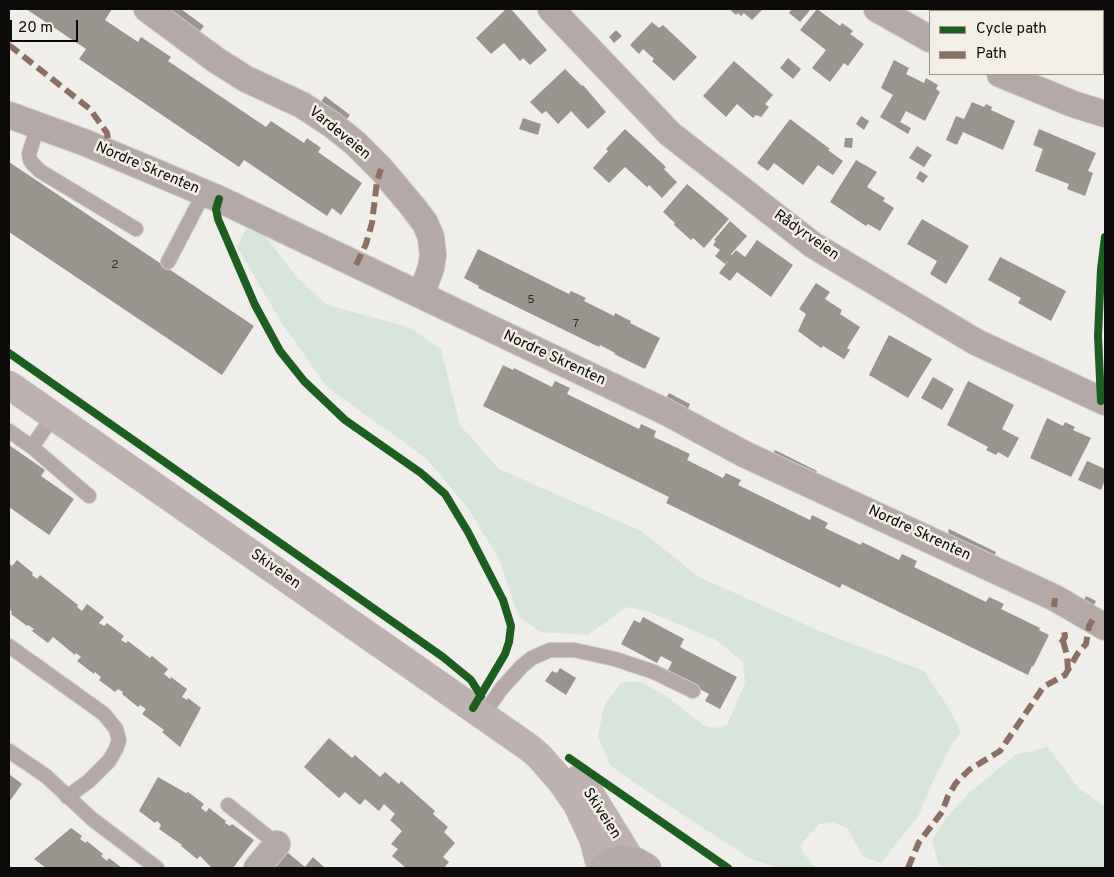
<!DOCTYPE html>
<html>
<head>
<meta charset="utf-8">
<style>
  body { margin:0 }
  #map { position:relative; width:1114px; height:877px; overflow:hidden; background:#f0eeea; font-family:Overpass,sans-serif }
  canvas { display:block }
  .frame { position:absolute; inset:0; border:10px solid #0c0b09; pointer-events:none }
  .legend { position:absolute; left:929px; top:10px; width:175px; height:65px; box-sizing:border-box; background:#f3efe7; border:1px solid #97948e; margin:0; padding:6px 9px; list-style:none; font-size:15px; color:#0c0b09 }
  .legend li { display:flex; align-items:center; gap:10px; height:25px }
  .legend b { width:25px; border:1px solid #97948e }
  .scale { position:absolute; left:10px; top:20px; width:68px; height:22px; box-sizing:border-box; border:2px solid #0c0b09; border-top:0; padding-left:6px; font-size:15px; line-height:18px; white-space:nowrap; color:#0c0b09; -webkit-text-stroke:4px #f3efe7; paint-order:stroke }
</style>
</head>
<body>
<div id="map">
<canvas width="1114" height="877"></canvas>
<div class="frame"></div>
<ul class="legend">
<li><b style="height:6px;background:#1b5e20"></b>Cycle path</li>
<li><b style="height:6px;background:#8d6e63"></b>Path</li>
</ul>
<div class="scale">20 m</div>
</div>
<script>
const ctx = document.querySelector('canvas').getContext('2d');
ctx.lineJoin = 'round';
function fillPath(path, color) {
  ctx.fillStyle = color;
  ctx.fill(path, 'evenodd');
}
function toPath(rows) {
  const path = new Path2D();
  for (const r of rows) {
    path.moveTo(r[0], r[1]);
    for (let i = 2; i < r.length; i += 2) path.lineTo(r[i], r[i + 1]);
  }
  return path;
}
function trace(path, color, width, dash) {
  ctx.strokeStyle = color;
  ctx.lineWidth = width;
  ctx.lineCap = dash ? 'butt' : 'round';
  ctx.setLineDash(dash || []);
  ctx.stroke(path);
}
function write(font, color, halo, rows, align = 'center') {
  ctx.font = font + ' Overpass,sans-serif';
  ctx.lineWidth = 5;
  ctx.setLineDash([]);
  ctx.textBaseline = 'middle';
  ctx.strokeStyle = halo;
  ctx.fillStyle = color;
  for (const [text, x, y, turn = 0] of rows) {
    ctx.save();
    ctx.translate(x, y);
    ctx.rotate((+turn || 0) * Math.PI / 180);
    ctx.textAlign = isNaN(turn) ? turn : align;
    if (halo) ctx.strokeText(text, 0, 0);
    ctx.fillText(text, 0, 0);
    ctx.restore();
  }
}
fillPath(toPath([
  [999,9,1105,9,1105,45,1103,48,1103,11,998,11],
  [246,229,264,235,297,277,327,305,409,327,441,349,460,425,499,469,641,531,699,577,822,632,924,671,950,710,961,732,952,744,933,781,918,817,896,843,882,863,863,857,848,829,833,822,819,824,801,844,802,851,815,868,780,868,751,859,645,790,610,765,598,736,604,706,621,682,641,682,668,697,703,725,716,728,727,725,745,683,743,662,716,640,650,612,626,607,588,635,540,632,519,617,499,559,467,507,427,459,327,387,281,322,237,247],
  [1048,747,1077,786,1105,807,1105,868,939,866,932,841,946,818,969,793,1015,755]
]), '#d8e5da');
fillPath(toPath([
  [26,9,112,9,105,20,138,42,141,37,171,57,168,61,266,127,271,121,304,143,307,138,321,148,318,152,362,183,341,215,332,208,327,216,244,160,239,167,79,59,86,49],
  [162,9,181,9,204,26,197,35],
  [506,9,511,9,547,50,530,65,523,58,520,61,504,43,491,54,476,38],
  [729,9,763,9,752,20,744,13,741,16,738,13,736,15],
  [792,9,811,9,800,22,789,13],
  [817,9,840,26,842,23,853,31,850,34,864,44,848,66,844,63,830,82,812,68,826,50,800,30],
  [652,22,659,28,663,25,697,57,674,81,652,61,654,59,643,49,639,54,630,45],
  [616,30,622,36,614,43,609,37],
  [788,58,801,69,793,79,780,68],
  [894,60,909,68,906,74,924,83,926,78,938,85,936,89,940,92,925,121,906,111,900,122,911,128,908,134,880,117,893,95,881,88],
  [734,61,773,95,765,104,769,107,761,117,756,115,753,118,737,104,726,117,703,96],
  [565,69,582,86,583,85,606,112,588,129,571,111,558,124,546,111,542,114,530,102],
  [325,96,350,115,344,123,319,105],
  [972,102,984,107,986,104,992,107,991,110,1015,121,1003,150,963,132,957,145,946,140,956,116,964,119],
  [861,116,869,121,864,130,856,124],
  [523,118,541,124,538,135,519,129],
  [790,119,830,149,828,150,843,161,833,175,818,165,803,185,774,163,768,171,757,163],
  [625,129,666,167,664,169,677,182,662,198,649,185,647,187,625,167,609,183,593,168,608,151,606,149],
  [1039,129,1096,153,1088,171,1093,173,1085,196,1067,189,1069,184,1035,171,1043,149,1033,145],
  [845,138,853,138,852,148,844,147],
  [917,146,932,155,924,167,909,158],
  [856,160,877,172,867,187,885,198,883,201,894,208,880,231,868,224,866,226,830,202],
  [9,162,254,326,222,375,9,232],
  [920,171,928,176,923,183,916,178],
  [687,184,729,219,704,248,693,238,691,240,674,225,675,223,663,212],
  [922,219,969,246,946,284,930,274,937,261,907,244],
  [730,221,747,236,731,254,732,255,736,250,745,257,757,240,793,265,771,297,737,272,730,281,719,273,729,260,725,264,715,256,720,250,713,245,716,241,714,240],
  [478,249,569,294,571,291,586,298,584,301,614,316,615,313,631,321,630,323,660,338,645,369,614,354,615,353,600,345,599,347,478,288,479,286,464,278],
  [1000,257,1066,291,1051,321,1018,303,1021,298,988,280],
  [816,283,830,292,825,299,842,310,840,314,860,327,847,348,850,350,844,359,823,346,821,348,798,331,806,314,799,309],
  [889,335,932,359,908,398,869,375],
  [503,365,513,370,514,368,552,387,555,381,570,388,567,394,639,429,641,424,656,431,654,437,690,454,687,460,723,478,726,473,741,480,738,485,810,520,812,515,828,523,825,528,861,545,862,542,899,560,902,554,917,561,914,567,986,602,989,597,1004,604,1001,609,1040,628,1039,630,1049,635,1033,667,1032,666,1028,675,842,584,840,588,666,503,669,497,483,406],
  [933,377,954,389,942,410,921,398],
  [968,381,1014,405,1002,429,1019,438,1008,458,998,452,996,455,986,450,988,447,947,425],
  [669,393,690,404,685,415,663,403],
  [1047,418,1063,426,1065,422,1075,427,1073,430,1091,438,1071,477,1030,458],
  [9,445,45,470,41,476,74,499,49,535,9,507],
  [775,450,817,471,812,480,770,459],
  [1087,461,1105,469,1105,480,1101,490,1078,480],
  [949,529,996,552,992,561,953,543,948,531],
  [17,560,33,573,32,575,37,579,40,575,78,605,77,607,82,611,87,604,104,617,99,623,104,626,107,623,124,636,121,640,126,643,128,641,150,658,152,656,168,669,164,674,170,679,171,677,187,689,182,697,187,700,188,698,201,708,180,747,162,732,164,730,142,714,146,709,140,705,138,707,122,694,123,692,118,689,115,692,99,680,101,677,95,672,94,674,77,661,81,657,76,653,75,655,53,637,48,643,32,631,34,629,28,625,27,626,11,614,12,612,9,609,9,563,12,566],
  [1086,596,1096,601,1094,605,1084,600],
  [643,617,684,639,680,647,737,677,720,709,705,701,709,694,667,672,672,662,661,656,657,663,621,644,634,620,640,623],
  [560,668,576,678,566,695,545,681,552,671,557,673],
  [329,738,352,758,355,755,380,777,385,772,399,784,401,781,435,811,433,814,448,827,444,832,455,843,443,857,449,862,444,868,406,868,392,856,398,849,391,844,402,831,390,820,395,814,384,804,379,811,365,799,360,805,345,792,339,798,304,767],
  [9,774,22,784,9,802],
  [158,777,186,793,188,792,204,804,201,808,206,812,209,808,226,821,225,823,230,826,232,824,254,840,233,868,212,868,200,856,197,859,181,846,182,845,159,829,161,825,157,821,155,823,139,811],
  [71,828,82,836,80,839,86,843,87,841,103,854,101,856,107,861,109,858,122,868,46,868,34,859],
  [287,852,305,867,313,857,325,868,272,868]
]), '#99958e');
const service = toPath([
  [38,125,29,154,30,160,33,164,40,171,136,229],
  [168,262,204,193],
  [9,431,32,447,89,496],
  [32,447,53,416],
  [9,646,104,714,116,729,119,740,116,749,109,761,89,781,67,797],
  [483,715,502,688,522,666,532,658,550,650,574,650,615,659,654,672,693,691],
  [9,751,46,776,92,819,157,868],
  [228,805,277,844]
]);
const minor = toPath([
  [147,9,216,60,246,79,302,105,331,124,355,143,381,169,413,207,425,223,431,237,433,255,431,268,421,295],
  [551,9,670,134,813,245,976,342,1105,402],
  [877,9,930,39],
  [1000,74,1073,104,1105,114],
  [9,115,86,143,219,199,666,412,744,454,1055,598,1105,627],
  [257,868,277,844]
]);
const secondary = toPath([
  [9,385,531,749,540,757,560,780,577,804,593,838,601,868],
  [577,780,589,792,631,860]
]);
const primary = toPath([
  [603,868,614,861,622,859,637,862,647,868]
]);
trace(service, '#cbcac7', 16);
trace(minor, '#cbcac7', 28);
trace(secondary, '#cbcac7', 29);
trace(primary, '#cbcac7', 29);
trace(service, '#b5a9a7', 14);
trace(minor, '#b5a9a7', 26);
trace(secondary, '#bdb2af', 28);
trace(primary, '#b6aba9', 28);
trace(toPath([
  [9,45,90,109,107,133,110,153],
  [356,265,366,244,372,223,377,181,381,169],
  [1054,607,1055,598],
  [1063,641,1067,655,1068,670],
  [1061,643,1065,637,1064,630],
  [908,868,919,842,942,812,948,796,956,783,969,770,1000,751,1042,689,1045,686,1065,675,1078,653,1086,644,1089,626,1093,619]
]), '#8d6e63', 6, [12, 6]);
trace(toPath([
  [219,199,216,209,218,219,255,305,280,351,304,381,345,420,421,473,445,494,468,532,503,600,511,626,509,642,505,654,473,708],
  [9,353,443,657,471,680,481,696],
  [1101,401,1098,336,1101,269,1105,237],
  [569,758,728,868]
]), '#1b5e20', 8);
write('12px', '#2f2e2a', null, [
  ["2",115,266],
  ["5",531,301],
  ["7",576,325]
]);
write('15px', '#0c0b09', '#f3efe7', [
  ["Vardeveien",339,134,39],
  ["Nordre Skrenten",147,169,23],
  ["Rådyrveien",806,236,35],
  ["Nordre Skrenten",554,359,25],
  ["Nordre Skrenten",919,534,25],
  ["Skiveien",275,570,35],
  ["Skiveien",601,814,57]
]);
</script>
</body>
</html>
